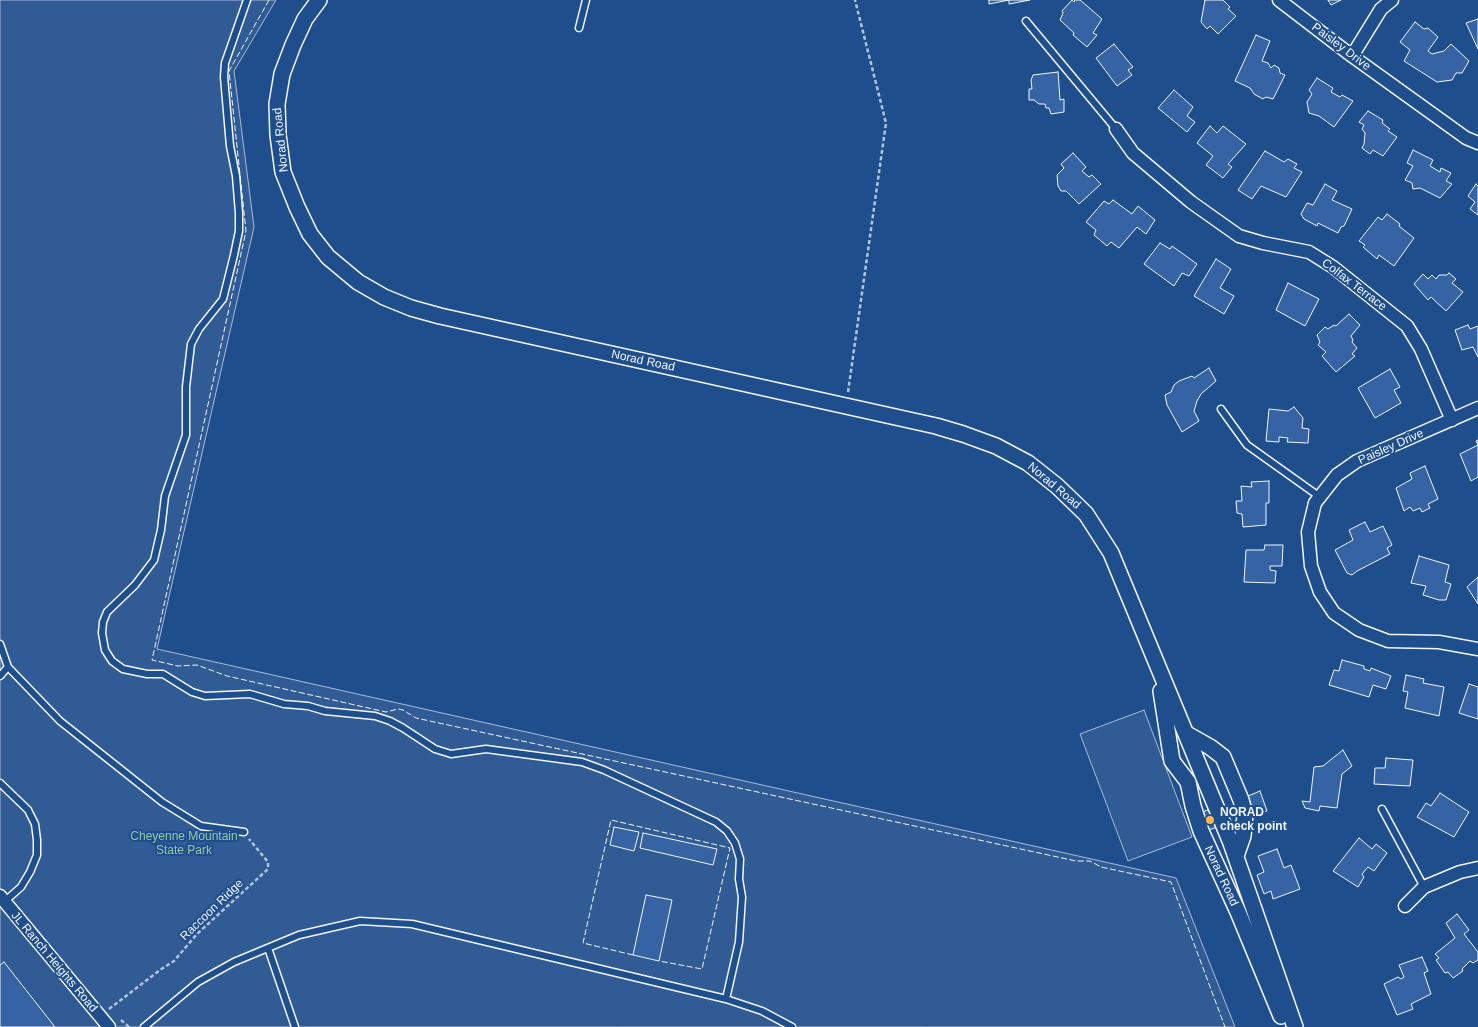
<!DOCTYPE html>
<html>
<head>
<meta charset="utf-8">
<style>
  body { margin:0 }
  canvas { display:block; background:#1f4e8c }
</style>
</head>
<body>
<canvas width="1478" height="1027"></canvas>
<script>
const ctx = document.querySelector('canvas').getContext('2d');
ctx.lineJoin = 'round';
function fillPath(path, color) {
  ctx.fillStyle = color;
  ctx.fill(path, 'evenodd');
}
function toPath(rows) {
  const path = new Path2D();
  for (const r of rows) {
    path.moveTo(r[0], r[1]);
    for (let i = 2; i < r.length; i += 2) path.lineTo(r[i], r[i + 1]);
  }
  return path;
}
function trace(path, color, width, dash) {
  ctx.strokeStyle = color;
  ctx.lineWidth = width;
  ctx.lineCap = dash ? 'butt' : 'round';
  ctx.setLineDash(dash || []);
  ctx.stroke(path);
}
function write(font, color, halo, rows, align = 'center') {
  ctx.font = font + ' Helvetica,sans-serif';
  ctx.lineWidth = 4;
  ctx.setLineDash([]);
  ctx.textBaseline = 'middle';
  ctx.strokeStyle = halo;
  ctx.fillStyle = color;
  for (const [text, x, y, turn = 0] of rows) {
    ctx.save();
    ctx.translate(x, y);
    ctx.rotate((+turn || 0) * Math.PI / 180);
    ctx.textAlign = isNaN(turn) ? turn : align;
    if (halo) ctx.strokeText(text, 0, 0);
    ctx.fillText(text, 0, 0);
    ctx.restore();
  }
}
const built = toPath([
  [0,0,276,0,234,71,254,227,157,649,1176,878,1235,1027,0,1027,0,0],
  [1144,710,1192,837,1128,861,1080,734,1144,710]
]);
fillPath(built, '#305b95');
trace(built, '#a8bbd7', 1);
const building = toPath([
  [989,0,1030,0,1009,4,1009,0,989,4,989,0],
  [1072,0,1074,2,1075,0,1080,0,1102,19,1093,33,1097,35,1087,47,1073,35,1074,33,1060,20,1063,13,1062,11,1072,0],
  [1205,0,1223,0,1230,7,1228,9,1236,16,1218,34,1210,26,1207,29,1201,22,1205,0],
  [1328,0,1341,0,1331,5,1328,0],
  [1478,19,1478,49,1466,23,1478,19],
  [1415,22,1424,29,1428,28,1438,37,1428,51,1432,54,1444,51,1451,44,1469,61,1462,73,1456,73,1452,80,1437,82,1404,61,1410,50,1400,42,1415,22],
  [1256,35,1270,41,1262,61,1268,63,1271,68,1274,65,1279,68,1280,73,1285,75,1273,99,1266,97,1263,99,1254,94,1250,88,1235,81,1256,35],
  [1114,44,1133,67,1128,70,1132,75,1117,86,1096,58,1114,44],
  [1058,72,1060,100,1064,99,1064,112,1051,114,1049,108,1046,108,1045,104,1039,104,1034,100,1029,100,1029,89,1032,89,1031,80,1033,75,1058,72],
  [1317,78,1333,88,1331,92,1340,97,1342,95,1353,101,1334,127,1319,116,1309,113,1307,102,1312,94,1309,90,1317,78],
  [1174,90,1193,107,1187,116,1195,122,1187,132,1158,108,1174,90],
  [1368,111,1383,120,1382,123,1390,129,1388,131,1397,137,1383,156,1373,150,1370,154,1362,148,1364,144,1365,133,1362,129,1364,125,1359,122,1368,111],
  [1210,126,1217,133,1223,126,1246,144,1228,164,1232,167,1223,178,1206,165,1213,156,1197,143,1210,126],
  [1413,150,1433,160,1430,166,1440,172,1441,168,1451,173,1446,181,1452,184,1440,198,1420,188,1413,189,1412,183,1405,180,1413,166,1407,163,1413,150],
  [1265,151,1284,162,1288,159,1297,164,1294,168,1302,172,1286,197,1261,186,1252,199,1238,190,1265,151],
  [1073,153,1086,167,1082,171,1089,177,1092,175,1101,184,1079,204,1066,191,1061,191,1058,186,1057,175,1064,168,1061,164,1073,153],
  [1325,184,1337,191,1332,200,1352,209,1344,226,1341,227,1338,233,1318,223,1317,226,1304,219,1301,214,1307,203,1313,205,1325,184],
  [1476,184,1478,186,1478,215,1470,209,1475,202,1468,196,1476,184],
  [1113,200,1132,214,1138,206,1155,220,1146,234,1137,227,1119,248,1111,242,1107,246,1094,235,1096,230,1086,222,1104,201,1109,204,1113,200],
  [1387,214,1400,224,1399,226,1414,238,1394,266,1379,255,1377,259,1363,247,1365,245,1359,241,1378,217,1382,220,1387,214],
  [1160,243,1170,249,1172,246,1197,264,1189,276,1182,273,1174,286,1144,264,1160,243],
  [1216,259,1231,269,1220,288,1234,296,1224,314,1194,296,1216,259],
  [1449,273,1456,279,1452,283,1463,292,1446,311,1431,297,1428,300,1414,284,1423,274,1428,279,1432,275,1436,279,1439,275,1447,275,1449,273],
  [1288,283,1319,299,1305,326,1276,310,1288,283],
  [1349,314,1360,325,1351,336,1353,340,1352,342,1357,348,1352,354,1355,356,1336,372,1322,356,1326,352,1318,345,1320,342,1317,335,1325,327,1328,329,1334,325,1336,326,1349,314],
  [1468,325,1470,329,1478,326,1478,357,1473,347,1462,350,1455,330,1468,325],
  [1209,368,1216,381,1201,394,1197,401,1194,411,1199,421,1182,432,1167,405,1165,395,1171,392,1174,385,1179,381,1192,376,1194,378,1209,368],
  [1390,369,1400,387,1394,390,1401,403,1375,418,1358,388,1390,369],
  [1294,407,1303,418,1302,428,1309,429,1308,443,1287,442,1288,438,1279,437,1279,442,1266,441,1269,409,1288,411,1294,407],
  [1478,440,1478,477,1471,481,1460,454,1478,445,1476,441,1478,440],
  [1425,466,1438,499,1428,504,1430,508,1422,512,1420,508,1413,511,1410,507,1404,511,1396,488,1412,479,1410,473,1425,466],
  [1269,481,1269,503,1266,503,1266,525,1243,527,1242,514,1237,513,1236,501,1242,501,1241,486,1252,487,1251,482,1269,481],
  [1365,522,1370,532,1383,526,1392,545,1387,548,1390,554,1357,571,1352,575,1347,573,1335,550,1353,540,1349,530,1365,522],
  [1265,545,1283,545,1282,566,1270,566,1270,570,1276,571,1275,583,1244,582,1246,550,1264,550,1265,545],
  [1419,556,1449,565,1445,582,1451,584,1446,600,1439,600,1423,595,1426,586,1411,583,1419,556],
  [1478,577,1478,604,1467,587,1478,577],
  [1342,660,1364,666,1364,669,1370,671,1371,668,1391,676,1386,689,1373,685,1369,697,1329,685,1334,670,1339,671,1342,660],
  [1406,675,1424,679,1423,683,1444,687,1439,716,1405,708,1408,692,1403,691,1406,675],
  [1469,684,1478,687,1478,719,1459,713,1469,684],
  [1343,750,1352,766,1342,774,1337,808,1320,806,1319,811,1305,808,1302,801,1310,802,1314,767,1323,766,1343,750],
  [1386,758,1413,760,1410,786,1374,784,1375,768,1385,768,1386,758],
  [1260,791,1267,811,1255,815,1248,796,1260,791],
  [1440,793,1469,812,1454,837,1417,817,1426,803,1431,806,1440,793],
  [1214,808,1220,826,1206,831,1199,813,1214,808],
  [614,827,639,832,634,851,610,845,614,827],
  [643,833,717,849,713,865,640,848,643,833],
  [1359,838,1372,849,1376,844,1387,853,1374,871,1368,867,1362,874,1364,877,1358,887,1333,871,1359,838],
  [1277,849,1284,868,1291,865,1300,889,1273,899,1271,891,1264,894,1257,875,1264,872,1258,856,1277,849],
  [646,895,672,900,659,961,633,955,646,895],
  [1457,914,1469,930,1464,934,1478,952,1478,960,1473,963,1470,961,1462,969,1463,971,1453,978,1448,972,1445,973,1436,960,1439,958,1435,954,1455,938,1446,923,1457,914],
  [1422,957,1428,971,1424,973,1431,994,1411,1004,1413,1009,1397,1015,1384,984,1398,977,1401,979,1404,977,1399,965,1422,957],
  [4,962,55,1027,0,1027,0,965,4,962]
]);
fillPath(building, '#3563a3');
trace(building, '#f2f6ff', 1);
const service = toPath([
  [247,0,225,63,224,77,230,146,236,176,239,213,239,231,234,255,223,299,199,329,191,344,186,387,186,435,165,496,161,530,154,560,135,585,107,612,103,622,102,633,105,650,112,661,123,669,147,674,163,674,192,692,205,696,250,694,284,704,308,706,325,711,375,716,390,721,403,728,435,749,451,754,486,749,582,762,604,770,716,822,727,831,735,843,740,859,739,879,742,897,739,942,726,999],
  [1026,21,1116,129],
  [579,28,586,0],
  [1221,409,1247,445,1320,497],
  [0,644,8,667,60,721,162,802,201,826,244,832],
  [0,676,8,667],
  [0,783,28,810,35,824,37,840,37,855,30,872,21,887,4,902],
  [1382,809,1424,887],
  [268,948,295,1027],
  [144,1027,198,982,234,962,299,935,360,921,412,924,726,999,762,1011,792,1027]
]);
const minor = toPath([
  [1279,0,1352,56,1466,138,1478,143],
  [1352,56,1381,9,1392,0],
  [1116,129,1133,153,1191,202,1239,236,1263,243,1309,252,1333,267,1407,326,1421,349,1452,420],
  [1478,408,1357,461,1337,475,1315,503,1308,532,1311,566,1320,592,1334,613,1359,630,1388,641,1439,642,1478,649],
  [0,896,109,1027],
  [1405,906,1424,887,1460,872,1478,868]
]);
const tertiary = toPath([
  [319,0,305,19,293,45,282,74,277,104,278,135,283,172,297,207,310,234,328,257,358,282,384,297,411,308,440,316,936,426,963,434,996,446,1028,463,1057,486,1086,514,1111,553,1231,843,1295,1027],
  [1161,691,1172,761,1188,782,1193,806,1201,831,1238,912,1281,1016],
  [1187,734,1210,747,1223,757,1241,800,1245,815,1243,836,1236,856]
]);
trace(service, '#f2f6ff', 9);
trace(minor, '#f2f6ff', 15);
trace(tertiary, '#f2f6ff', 18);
trace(toPath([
  [848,392,886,123,855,0],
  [109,1009,160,970,174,961,197,934,268,869,268,862,249,839],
  [121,1020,129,1027]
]), '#b3c4dc', 2.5, [4, 2.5]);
trace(service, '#1f4e8c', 6);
trace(minor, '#1f4e8c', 12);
trace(tertiary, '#1f4e8c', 15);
trace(toPath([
  [269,0,229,71,246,231,152,660,178,666,197,665,227,676,386,712,398,709,403,710,416,718,1076,861,1090,861,1101,867,1171,882,1225,1027],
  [633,955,583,943,611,820,730,848,702,969,659,961]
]), '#f2f6ff', 1, [6, 2.5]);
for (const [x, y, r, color] of [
  [1210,820,5,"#ffb74d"]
]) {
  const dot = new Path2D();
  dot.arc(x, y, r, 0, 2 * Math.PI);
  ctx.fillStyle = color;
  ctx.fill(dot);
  trace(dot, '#1f4e8c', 2);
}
write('12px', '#f2f6ff', '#1f4e8c', [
  ["Paisley Drive",1341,47,37],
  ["Norad Road",281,140,-96],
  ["Colfax Terrace",1354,285,37],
  ["Norad Road",643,361,12],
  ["Paisley Drive",1391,447,-24],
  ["Norad Road",1054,486,40],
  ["Norad Road",1221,876,65],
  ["Raccoon Ridge",212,910,-44],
  ["JL Ranch Heights Road",54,962,50]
]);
write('bold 12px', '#f2f6ff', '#1f4e8c', [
  ["NORAD",1220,813],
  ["check point",1220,827]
], 'left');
write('12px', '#97c8a6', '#1f4e8c', [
  ["Cheyenne Mountain",184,837],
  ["State Park",184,851]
]);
</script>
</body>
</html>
